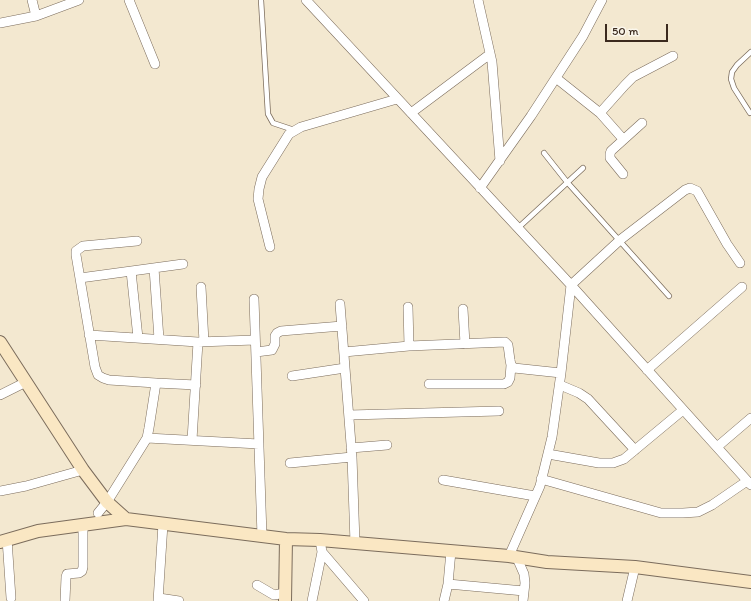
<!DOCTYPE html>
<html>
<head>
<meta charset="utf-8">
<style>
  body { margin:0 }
  #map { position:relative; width:751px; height:601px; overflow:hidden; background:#f3e8d0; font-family:Itim,sans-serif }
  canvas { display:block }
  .scale { position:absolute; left:605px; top:24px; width:63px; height:18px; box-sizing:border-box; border:2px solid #3b2a1e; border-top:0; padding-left:5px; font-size:12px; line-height:14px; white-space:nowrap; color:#3b2a1e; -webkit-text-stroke:3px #fbf7ec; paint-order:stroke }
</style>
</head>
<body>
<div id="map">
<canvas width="751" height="601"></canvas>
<div class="scale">50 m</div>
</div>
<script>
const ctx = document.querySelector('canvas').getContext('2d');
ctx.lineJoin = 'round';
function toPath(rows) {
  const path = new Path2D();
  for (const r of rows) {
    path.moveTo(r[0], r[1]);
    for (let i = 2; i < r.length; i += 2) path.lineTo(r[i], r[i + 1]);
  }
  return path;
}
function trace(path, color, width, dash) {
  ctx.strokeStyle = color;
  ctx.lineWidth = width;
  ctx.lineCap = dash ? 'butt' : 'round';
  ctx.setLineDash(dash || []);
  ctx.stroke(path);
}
const lane = toPath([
  [261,0,268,114,273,123,294,130],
  [750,113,734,88,731,79,732,72,737,65,751,52],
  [544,153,567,182,669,296],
  [518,228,583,168]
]);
const street = toPath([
  [32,0,36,16],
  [129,0,155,64],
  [306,0,571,285,751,485],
  [478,0,492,62,500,161],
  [0,23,36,16,79,0],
  [556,78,600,113,623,139],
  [411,113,490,54],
  [600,113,625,85,633,77,673,56],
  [623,174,610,158,610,154,611,151,642,123],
  [480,188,531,116,583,36,602,0],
  [270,247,258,199,259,189,262,177,289,134,301,127,397,99],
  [154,268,159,339],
  [131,271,138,338],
  [80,278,183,264],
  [201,287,204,342],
  [254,299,262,536],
  [340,304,352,457,355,543],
  [408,307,409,346],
  [463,309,465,344],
  [89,335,198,342,255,340],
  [256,352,272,350,275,344,275,336,277,333,281,331,342,326],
  [344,352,409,346,505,342,508,345,510,360,511,365,514,368,561,373],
  [647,370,742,287],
  [292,376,345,368],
  [156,383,196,385],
  [429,384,504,384,508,382,510,378,511,365],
  [560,385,579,393,588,399,635,450],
  [0,395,26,382],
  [349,415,499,411],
  [147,438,259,444],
  [192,440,198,342],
  [717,447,751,418],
  [351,448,387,445],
  [548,454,599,463,613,463,624,459,683,410],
  [290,463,352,457],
  [541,479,661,513,683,513,698,512,712,505,747,481],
  [443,480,535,496],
  [0,491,26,486,83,470],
  [98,513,107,502,147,438,149,428,156,383,109,380,103,378,98,375,95,367,76,255,76,251,83,246,137,241],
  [7,539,11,598],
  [320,540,322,552,364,601],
  [509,556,540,486,552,437,561,373,571,285,620,240,685,190,690,188,697,191,727,244,740,263],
  [517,558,524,574,525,583,523,601],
  [448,584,524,591],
  [257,585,274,595,285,593],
  [159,598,179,601],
  [65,601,66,577,67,574,79,573,82,571,83,567,83,525],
  [158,601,163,524],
  [312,601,322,552],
  [444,601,448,584,451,551],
  [627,601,635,567]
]);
const secondary = toPath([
  [0,342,83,470,107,502,126,519,286,539,320,540,509,556,547,562,635,567,751,582],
  [0,542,38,531,126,519],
  [285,601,286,539]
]);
trace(lane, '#7b6c5c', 6);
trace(street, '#7b6c5c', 10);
trace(secondary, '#7b6c5c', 14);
trace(lane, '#fff', 4.5);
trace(street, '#fff', 9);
trace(secondary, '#fae7c3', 12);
</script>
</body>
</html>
